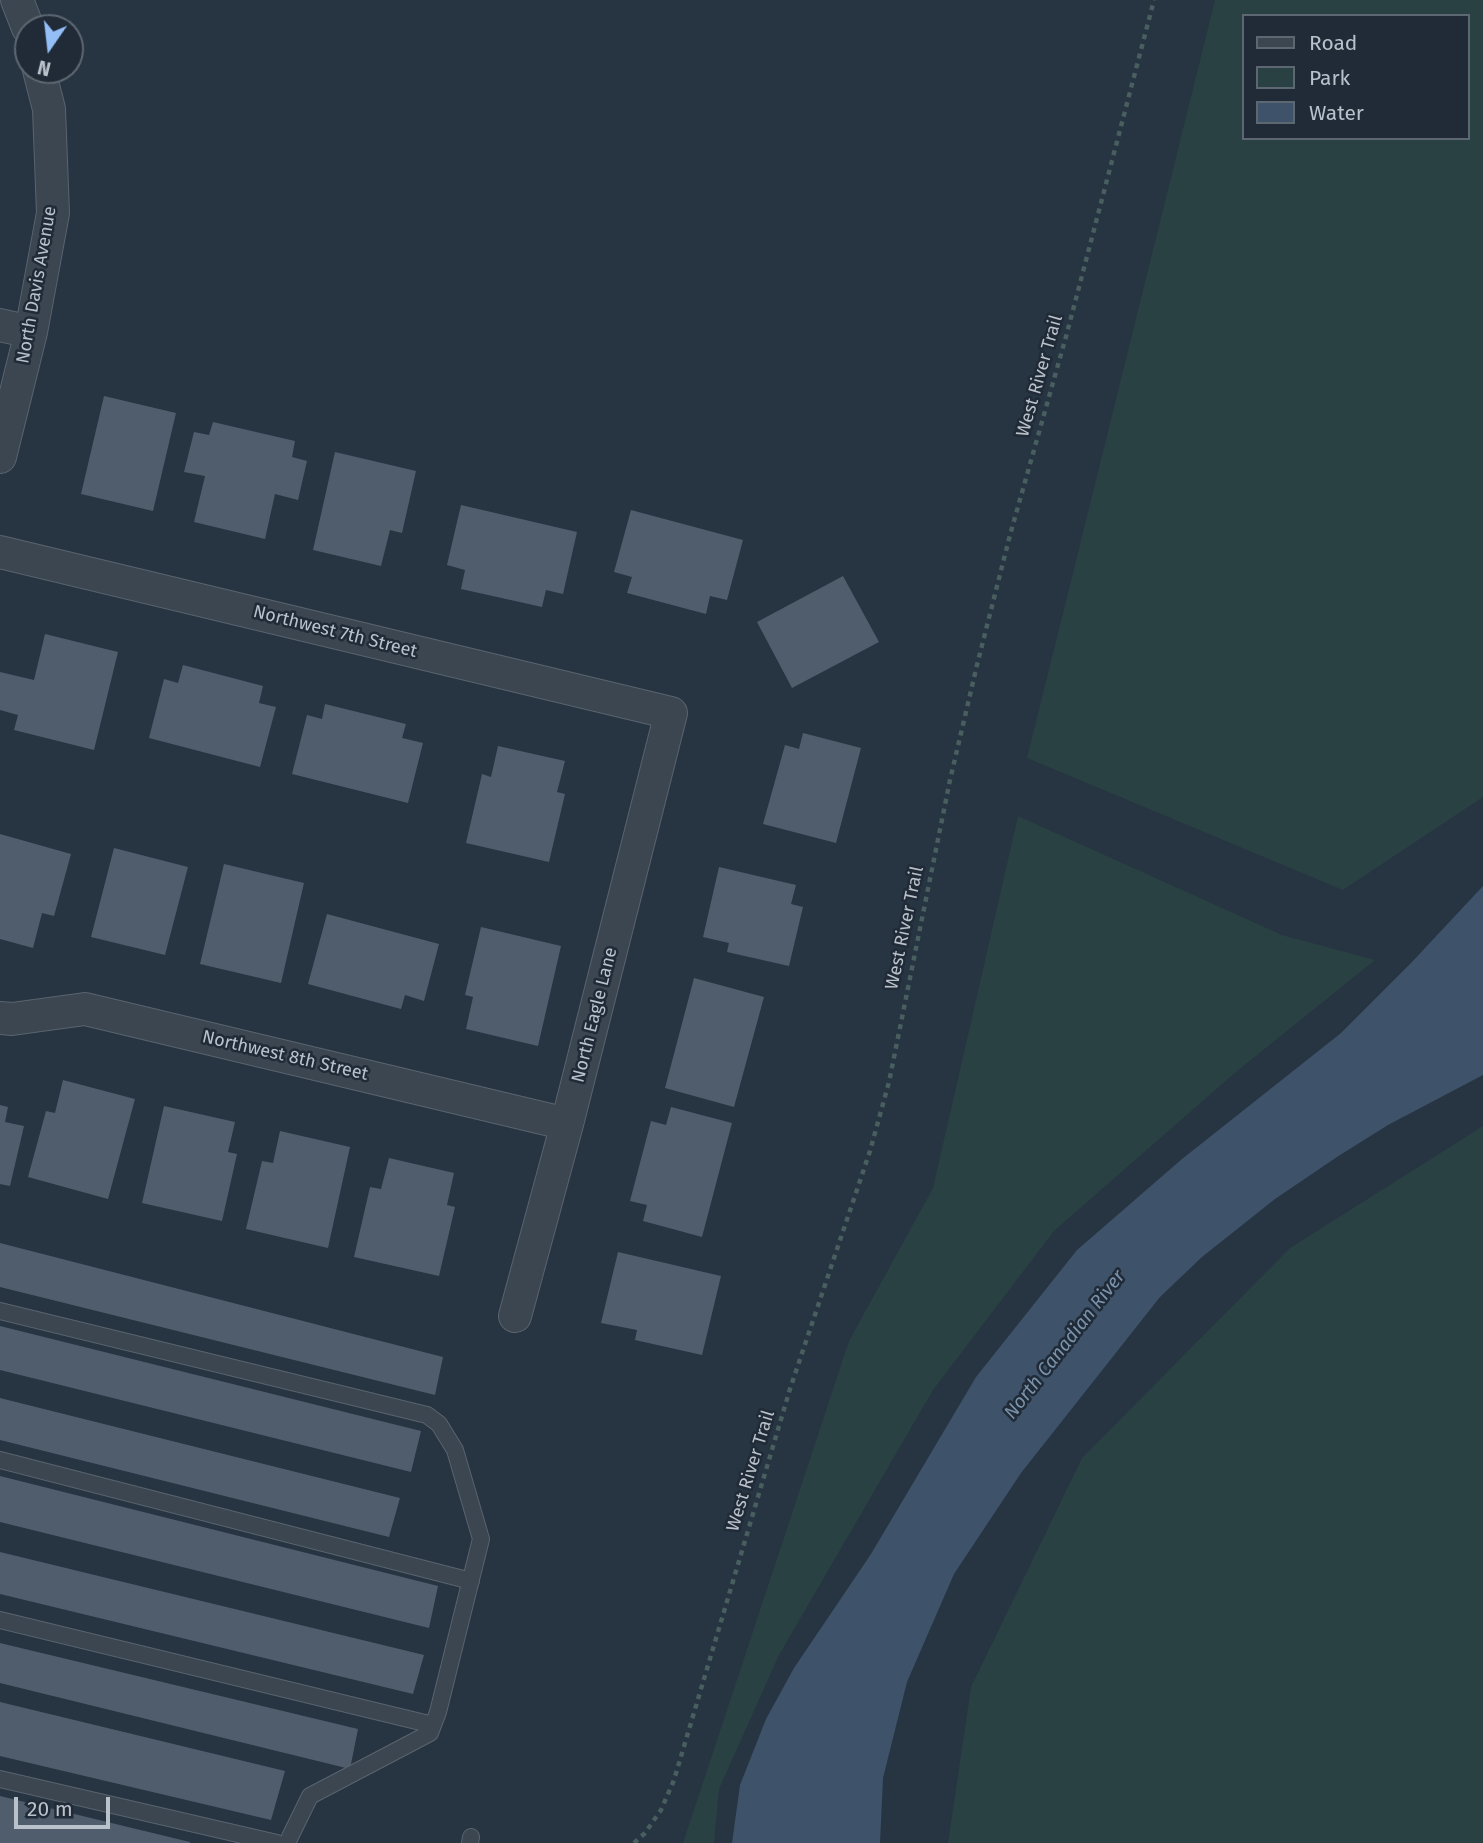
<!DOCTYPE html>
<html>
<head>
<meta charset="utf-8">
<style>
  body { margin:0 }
  #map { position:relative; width:1483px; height:1843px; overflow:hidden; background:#273442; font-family:"Fira Sans",sans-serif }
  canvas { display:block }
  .legend { position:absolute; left:1242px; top:14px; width:228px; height:126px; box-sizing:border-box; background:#202b37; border:2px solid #5d6772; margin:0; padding:9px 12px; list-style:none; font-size:21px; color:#b9c1cb }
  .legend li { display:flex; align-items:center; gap:14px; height:35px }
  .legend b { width:35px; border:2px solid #5d6772 }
  .north { position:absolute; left:14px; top:14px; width:70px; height:70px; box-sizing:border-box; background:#202b37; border:2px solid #5d6772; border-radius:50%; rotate:194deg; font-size:19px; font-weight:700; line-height:28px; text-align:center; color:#b9c1cb }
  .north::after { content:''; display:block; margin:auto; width:24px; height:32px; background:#93bef6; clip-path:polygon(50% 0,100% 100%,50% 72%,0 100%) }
  .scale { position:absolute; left:14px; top:1797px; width:96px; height:32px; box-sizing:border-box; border:4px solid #b9c1cb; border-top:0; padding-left:9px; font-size:21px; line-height:24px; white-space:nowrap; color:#b9c1cb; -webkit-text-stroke:5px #202b37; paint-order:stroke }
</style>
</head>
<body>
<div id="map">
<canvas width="1483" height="1843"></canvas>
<ul class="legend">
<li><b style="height:9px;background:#3b4651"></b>Road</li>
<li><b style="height:19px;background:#294143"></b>Park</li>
<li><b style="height:19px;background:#3e526a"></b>Water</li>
</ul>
<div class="north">N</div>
<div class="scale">20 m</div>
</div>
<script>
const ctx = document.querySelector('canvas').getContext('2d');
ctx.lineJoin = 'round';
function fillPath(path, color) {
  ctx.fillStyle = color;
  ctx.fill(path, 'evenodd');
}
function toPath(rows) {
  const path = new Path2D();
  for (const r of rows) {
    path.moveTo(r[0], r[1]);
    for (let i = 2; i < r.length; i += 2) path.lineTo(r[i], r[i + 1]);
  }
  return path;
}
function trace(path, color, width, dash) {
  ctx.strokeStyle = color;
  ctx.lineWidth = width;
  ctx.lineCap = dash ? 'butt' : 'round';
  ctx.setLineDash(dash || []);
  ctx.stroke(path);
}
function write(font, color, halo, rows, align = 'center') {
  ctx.font = font + ' "Fira Sans",sans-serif';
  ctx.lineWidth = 5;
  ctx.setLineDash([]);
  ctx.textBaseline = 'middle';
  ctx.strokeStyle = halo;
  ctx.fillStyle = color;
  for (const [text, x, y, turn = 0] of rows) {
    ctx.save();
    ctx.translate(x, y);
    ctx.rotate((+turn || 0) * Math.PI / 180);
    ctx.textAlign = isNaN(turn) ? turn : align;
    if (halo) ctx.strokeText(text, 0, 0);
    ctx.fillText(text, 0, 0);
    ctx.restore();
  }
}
fillPath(toPath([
  [1215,0,1483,0,1483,797,1343,890,1027,758],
  [1243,16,1467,16,1467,138,1243,138],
  [1018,816,1282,935,1375,960,1236,1072,1054,1231,933,1390,779,1655,719,1789,714,1843,683,1843,849,1341,933,1188],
  [1483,1126,1483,1843,948,1843,971,1687,1082,1458,1290,1248]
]), '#294143');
fillPath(toPath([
  [1483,886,1483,1075,1388,1125,1337,1157,1275,1199,1202,1257,1160,1297,1021,1473,954,1574,907,1682,883,1778,880,1843,732,1843,740,1785,766,1719,794,1668,871,1554,976,1377,1077,1250,1182,1159,1341,1033,1411,963]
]), '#3e526a');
fillPath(toPath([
  [104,396,176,413,153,511,81,494],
  [213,422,295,441,292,457,307,461,298,500,275,494,265,539,194,522,205,476,184,472,194,432,209,435],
  [335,452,416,471,402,533,390,530,381,566,313,550],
  [461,505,577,532,563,594,546,590,542,607,461,589,465,570,447,565],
  [631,510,743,540,727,600,710,596,706,614,627,593,632,577,614,572],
  [843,576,879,642,792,688,757,622],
  [45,634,118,652,94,750,14,730,18,715,0,710,0,672,34,680],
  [183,665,263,686,259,703,276,707,260,767,149,738,164,679,178,683],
  [325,704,406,724,402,738,423,743,408,803,292,774,307,715,322,719],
  [803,733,861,748,836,843,763,824,785,745,799,749],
  [498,746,565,761,557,792,565,794,549,862,466,843,482,774,491,777],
  [0,834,71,854,54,916,42,913,33,948,0,939],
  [114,848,188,867,165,955,91,937],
  [224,864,304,883,281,983,200,964],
  [719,867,796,885,791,904,803,907,789,966,727,952,729,943,703,937],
  [327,914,439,944,424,1001,405,995,401,1009,308,984],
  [481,927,561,946,538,1046,466,1029,473,997,465,995],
  [694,978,764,997,734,1107,665,1088],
  [63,1080,135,1099,108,1199,28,1177,46,1111,55,1113],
  [0,1105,8,1107,5,1122,24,1126,10,1186,0,1184],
  [164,1106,235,1122,228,1152,237,1154,222,1221,142,1203],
  [671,1107,732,1123,702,1237,643,1221,647,1205,630,1201,651,1121,666,1125],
  [280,1131,350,1147,328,1248,246,1229,262,1161,273,1163],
  [389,1158,454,1173,447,1205,455,1207,439,1276,354,1257,370,1187,381,1189],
  [0,1243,443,1357,435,1395,0,1287],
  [618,1252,721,1276,702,1355,635,1340,637,1330,601,1323],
  [0,1326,421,1431,411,1472,0,1370],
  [0,1398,400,1498,389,1537,0,1440],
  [0,1476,438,1586,429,1628,0,1522],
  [0,1552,424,1655,413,1694,0,1594],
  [0,1643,358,1729,350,1769,0,1683],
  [0,1702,285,1771,271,1820,0,1756],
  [0,1796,190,1842,190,1843,0,1843]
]), '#505d6d');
const service = toPath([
  [0,1311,427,1415,439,1424,455,1450,481,1539,438,1712,430,1733,310,1796,287,1843],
  [0,1460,471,1581],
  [0,1620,433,1725],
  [0,1779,277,1843],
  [470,1843,471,1837]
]);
const minor = toPath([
  [17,0,28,28],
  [0,325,31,332],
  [0,457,31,332,53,213,49,109,39,70],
  [0,552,671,713,567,1124,515,1316],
  [0,1018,12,1019,85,1009,567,1124]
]);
trace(service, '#5a646f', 18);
trace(minor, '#5a646f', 34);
trace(toPath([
  [634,1843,645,1833,661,1810,674,1780,790,1389,870,1151,889,1082,950,780,977,665,1010,535,1067,333,1154,0]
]), '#485e5f', 4.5, [5, 5]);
trace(service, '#3b4651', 16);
trace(minor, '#3b4651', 32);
write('18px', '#b9c1cb', '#202b37', [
  ["North Davis Avenue",37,285,-80],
  ["West River Trail",1040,376,-74],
  ["Northwest 7th Street",335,632,14],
  ["West River Trail",905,928,-78],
  ["North Eagle Lane",595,1015,-76],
  ["Northwest 8th Street",285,1056,13],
  ["West River Trail",751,1471,-73]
]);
write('italic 19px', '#7a93ad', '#202b37', [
  ["North Canadian River",1065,1345,-52]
]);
</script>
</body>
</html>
